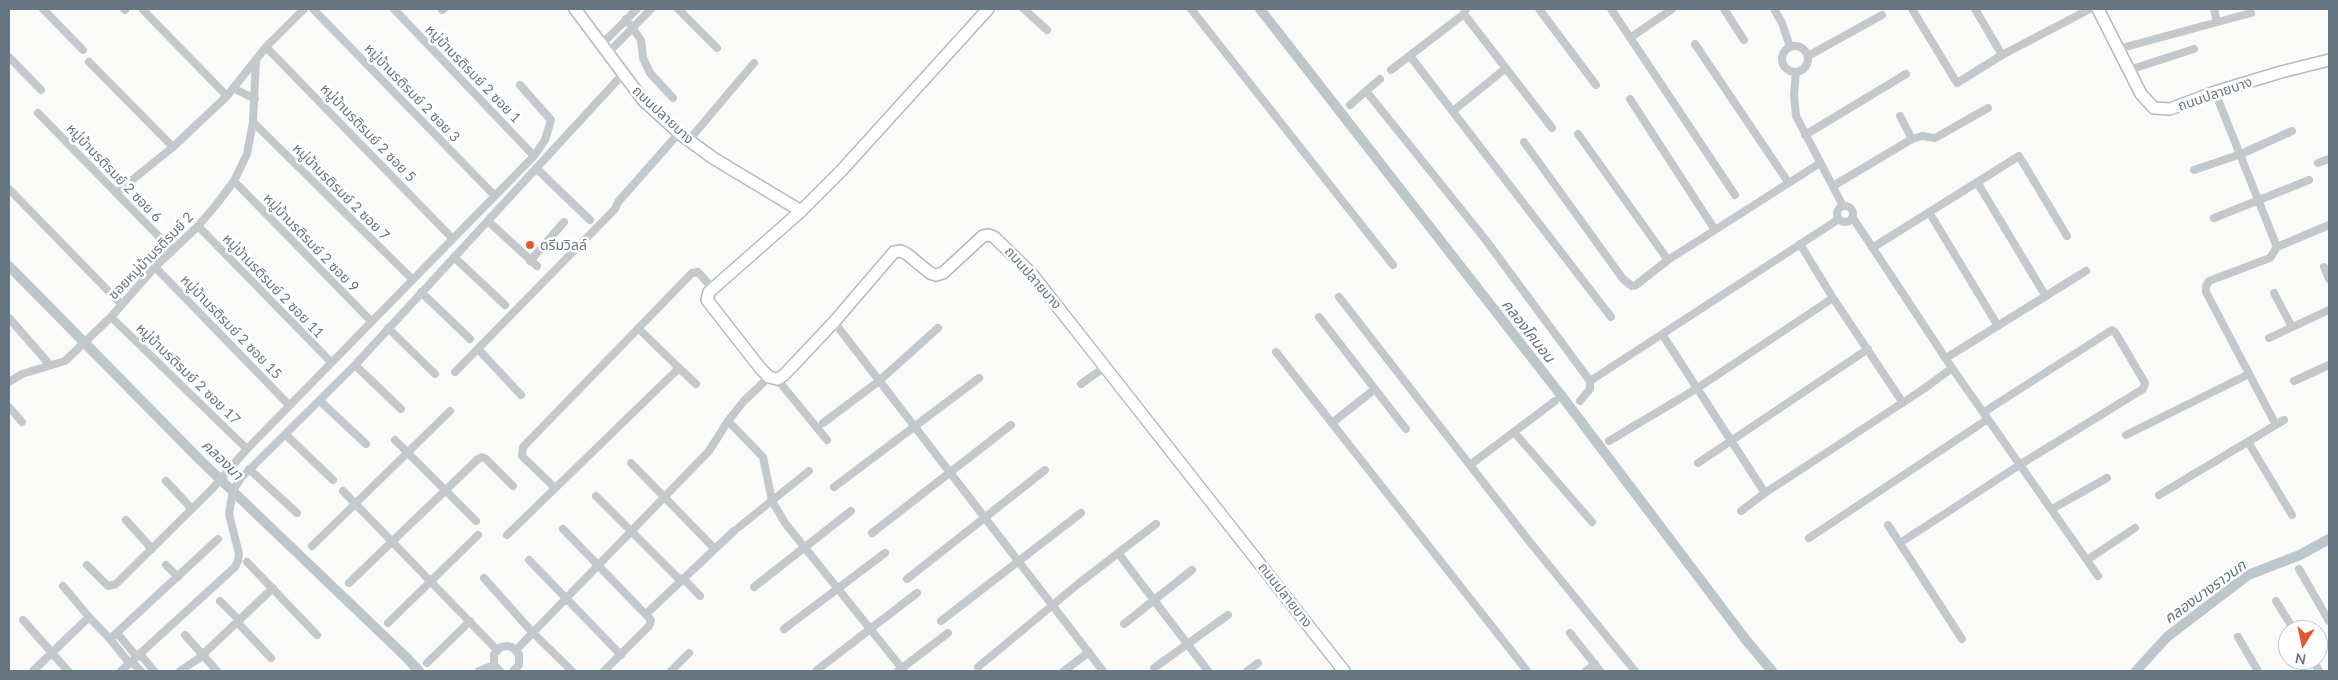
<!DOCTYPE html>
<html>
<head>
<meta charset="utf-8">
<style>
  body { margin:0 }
  #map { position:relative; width:2338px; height:680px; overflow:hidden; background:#fafaf8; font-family:Lato,sans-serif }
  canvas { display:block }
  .frame { position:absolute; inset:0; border:10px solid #657683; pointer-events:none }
  .north { position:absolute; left:2278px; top:620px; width:50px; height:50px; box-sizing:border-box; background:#fff; border:1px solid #c1c8cd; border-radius:50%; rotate:190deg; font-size:14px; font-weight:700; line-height:20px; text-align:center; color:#657683 }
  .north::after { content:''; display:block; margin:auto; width:18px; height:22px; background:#e4572e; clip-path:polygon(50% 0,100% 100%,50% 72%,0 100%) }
</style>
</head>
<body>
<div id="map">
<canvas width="2338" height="680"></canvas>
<div class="frame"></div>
<div class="north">N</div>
</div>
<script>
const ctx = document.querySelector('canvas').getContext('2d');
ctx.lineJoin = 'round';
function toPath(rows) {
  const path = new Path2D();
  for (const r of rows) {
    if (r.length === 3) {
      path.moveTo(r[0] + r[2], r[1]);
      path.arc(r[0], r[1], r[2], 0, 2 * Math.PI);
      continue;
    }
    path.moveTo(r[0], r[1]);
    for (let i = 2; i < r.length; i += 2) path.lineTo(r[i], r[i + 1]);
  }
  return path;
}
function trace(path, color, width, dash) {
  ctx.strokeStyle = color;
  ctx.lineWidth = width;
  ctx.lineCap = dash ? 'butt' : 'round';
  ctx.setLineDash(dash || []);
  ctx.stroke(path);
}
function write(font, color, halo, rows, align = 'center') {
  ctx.font = font + ' Lato,"Noto Sans Thai",sans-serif';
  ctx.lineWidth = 5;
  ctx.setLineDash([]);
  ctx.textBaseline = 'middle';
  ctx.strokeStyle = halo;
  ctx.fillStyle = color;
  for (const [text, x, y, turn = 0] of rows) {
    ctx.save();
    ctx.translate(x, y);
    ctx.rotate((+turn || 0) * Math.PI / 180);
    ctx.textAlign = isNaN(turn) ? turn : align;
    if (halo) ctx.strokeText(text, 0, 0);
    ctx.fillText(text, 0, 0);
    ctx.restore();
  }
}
trace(toPath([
  [1260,9,1564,399,1746,640,1772,671],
  [9,266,199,459,405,656,419,671],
  [2136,671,2167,637,2248,575,2300,555,2329,539]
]), '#bbc7cb', 10);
const secondary = toPath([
  [575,9,643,100,679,133,713,158,801,211],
  [988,9,841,171,801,211,709,292,707,300,761,369,769,377,777,379,784,375,834,322,894,252,901,251,907,254,930,273,936,275,943,273,983,236,989,235,994,237,1031,273,1344,671],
  [2098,9,2141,94,2154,108,2170,109,2215,92,2281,72,2329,60]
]);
trace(secondary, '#b3babf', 14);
trace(toPath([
  [43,9,83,50],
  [124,9,125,10],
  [313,9,494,195],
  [394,9,534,156],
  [678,9,717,48],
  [1024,9,1047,30],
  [1191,9,1393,265],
  [1539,9,1596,85],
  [1611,9,1735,195],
  [1724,9,1744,40],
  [1774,9,1782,23,1790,47],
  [1912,9,1957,83,2002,55,2090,9],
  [1975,9,2002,55],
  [2214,9,2217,22],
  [143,10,227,96],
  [442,10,444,9],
  [1464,14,1552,128],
  [626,19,641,40,643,58,650,73,673,98],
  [1630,38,1672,9],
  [1695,44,1788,182],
  [601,45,637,9],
  [1795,59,13],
  [266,47,452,238],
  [2118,49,2251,13],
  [607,54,651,9],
  [1410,56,1611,317],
  [1808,56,1882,15],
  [9,57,41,90],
  [89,62,173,147],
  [1391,70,1464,14,1466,9],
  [2129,70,2194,49],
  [1796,72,1794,94,1796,116,1843,206],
  [233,88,255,99],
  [1366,91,1485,239,1590,381,1590,389,1580,401],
  [2215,92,2277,247,2270,258,2209,281,2206,286,2206,292,2276,425],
  [1630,99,1715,230],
  [1350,105,1380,79],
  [1453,111,1506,68],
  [38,113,172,250],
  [1900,116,1912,139],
  [253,122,412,279],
  [1578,134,1668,260],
  [1805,135,1906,74],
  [689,140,754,63],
  [1524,142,1623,279,1632,286,1636,285,1668,260,1820,163],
  [2318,163,2329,159],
  [537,169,590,220],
  [2194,170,2241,154,2292,131],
  [234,181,371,321],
  [1977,182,2045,295],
  [1833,186,1912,139,1922,136,1935,138,1988,108],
  [9,189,120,303],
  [116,193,173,147,227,96,266,47,304,9],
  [1845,214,8],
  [1929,212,1998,326],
  [1853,218,1952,368,2098,576],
  [2214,218,2309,180],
  [488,221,537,266],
  [198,226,331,362],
  [1800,244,1833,298,1903,403],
  [2277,247,2329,225],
  [1872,248,2019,156,2067,236],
  [454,257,505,305],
  [530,261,564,222],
  [155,267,289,405],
  [2324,267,2329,279],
  [421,292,470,339],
  [2274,293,2292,327],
  [1339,297,1529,541,1635,671],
  [111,317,247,449],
  [1319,317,1406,429],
  [9,318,50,365],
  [834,322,1103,671],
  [388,328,435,374],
  [1662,334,1765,493],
  [2269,338,2329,310],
  [479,350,521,395],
  [1276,352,1527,671],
  [1946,358,2086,271],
  [355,365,401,409],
  [679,368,696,384],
  [455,372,615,209,618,202,679,133],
  [777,379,827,440],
  [1590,381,1839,219],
  [2294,381,2329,365],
  [9,382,22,374,65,361,111,317,155,267,198,226,216,205,234,181,247,154,253,122,256,59],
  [1081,384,1105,367],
  [320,401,366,444],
  [9,407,22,422],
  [728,421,763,457,772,501,785,523,904,671],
  [823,423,879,381,938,328],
  [1332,423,1375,389],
  [1514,432,1592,522],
  [286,435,333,480],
  [2126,435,2249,374],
  [395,440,476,521],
  [1609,441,1696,389,1833,298],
  [2248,442,2292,515],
  [631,463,715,549],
  [1698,463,1868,349],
  [1470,465,1555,401],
  [249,469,297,513],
  [166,481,192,509],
  [554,487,522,456,523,447,692,273,698,272,713,289],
  [834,487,979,378],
  [343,491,497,650],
  [2159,495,2284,420],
  [596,496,681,581],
  [2052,509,2107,478],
  [1741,511,1765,493,1925,388,1952,368],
  [126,520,152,549],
  [1888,525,1962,639],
  [739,527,809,471],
  [563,529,651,620,649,626,604,671],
  [872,533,1011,425],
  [507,535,679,368,638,328],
  [1809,538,1988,419],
  [1900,543,2021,464,2143,389,2145,383,2115,332,2112,330,1984,412],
  [312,546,450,411],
  [1118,553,1208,671],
  [529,560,621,655],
  [2087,560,2135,528],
  [247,562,317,635],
  [87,565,108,586,116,584,212,489,247,449,534,156,545,140,551,120,520,85],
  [166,565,178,577],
  [2299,569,2329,621],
  [484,578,532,632,572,671],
  [683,578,700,596],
  [907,579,1045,470],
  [349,583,478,459,482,457,486,459,513,486],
  [63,586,89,617],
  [754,587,851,511],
  [220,601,239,620],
  [2276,601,2294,630],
  [646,614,734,531],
  [23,620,68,671],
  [941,621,1081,513],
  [237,622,271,658],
  [388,623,478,535],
  [1124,624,1192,570],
  [784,629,885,553],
  [117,633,137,657],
  [1570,633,1600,671],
  [185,635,217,671],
  [2238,637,2258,671],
  [110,639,130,664],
  [516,650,709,451,728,421,743,402,769,377],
  [140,654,154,671],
  [2313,660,2319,671],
  [132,662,141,671],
  [427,663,470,621],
  [978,667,1078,584,1156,524],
  [1154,668,1228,615],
  [817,670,917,593],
  [33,671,89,617,110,639,218,539],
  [121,671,235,567,238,561,239,554,229,514,233,490,241,478,355,365,623,74],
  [180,671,198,659,273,588],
  [479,671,494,665],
  [500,671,494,665,494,654,501,647,507,646,512,647,519,654,519,665,513,671],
  [671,671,689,653],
  [898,671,948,633],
  [1064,671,1089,652],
  [1247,671,1258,663],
  [1586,671,1595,664]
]), '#c3c8cc', 8);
trace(secondary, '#fff', 11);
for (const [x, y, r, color] of [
  [530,245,5,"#e4572e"]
]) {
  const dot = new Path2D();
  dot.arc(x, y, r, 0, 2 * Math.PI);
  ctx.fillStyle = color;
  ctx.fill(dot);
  trace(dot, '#fff', 2);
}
write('14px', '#657683', '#fff', [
  ["หมู่บ้านรติรมย์ 2 ซอย 1",473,74,46],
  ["หมู่บ้านรติรมย์ 2 ซอย 3",412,93,46],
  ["ถนนปลายบาง",2215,94,-19],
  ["ถนนปลายบาง",663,115,43],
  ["หมู่บ้านรติรมย์ 2 ซอย 5",368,133,46],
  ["หมู่บ้านรติรมย์ 2 ซอย 6",114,173,46],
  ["หมู่บ้านรติรมย์ 2 ซอย 7",341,192,45],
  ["หมู่บ้านรติรมย์ 2 ซอย 9",311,243,46],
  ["ซอยหมู่บ้านรติรมย์ 2",151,256,-46],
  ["ถนนปลายบาง",1033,278,49],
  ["หมู่บ้านรติรมย์ 2 ซอย 11",273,286,46],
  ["หมู่บ้านรติรมย์ 2 ซอย 15",231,327,46],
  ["หมู่บ้านรติรมย์ 2 ซอย 17",188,374,44],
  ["ถนนปลายบาง",1285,595,52]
]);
write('14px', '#657683', '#fff', [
  ["ดรีมวิลล์",540,245]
], 'left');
write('italic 15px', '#60757c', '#fff', [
  ["คลองโคนอน",1528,331,52],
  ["คลองนา",222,460,44],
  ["คลองบางราวนก",2205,592,-36]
]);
</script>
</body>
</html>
